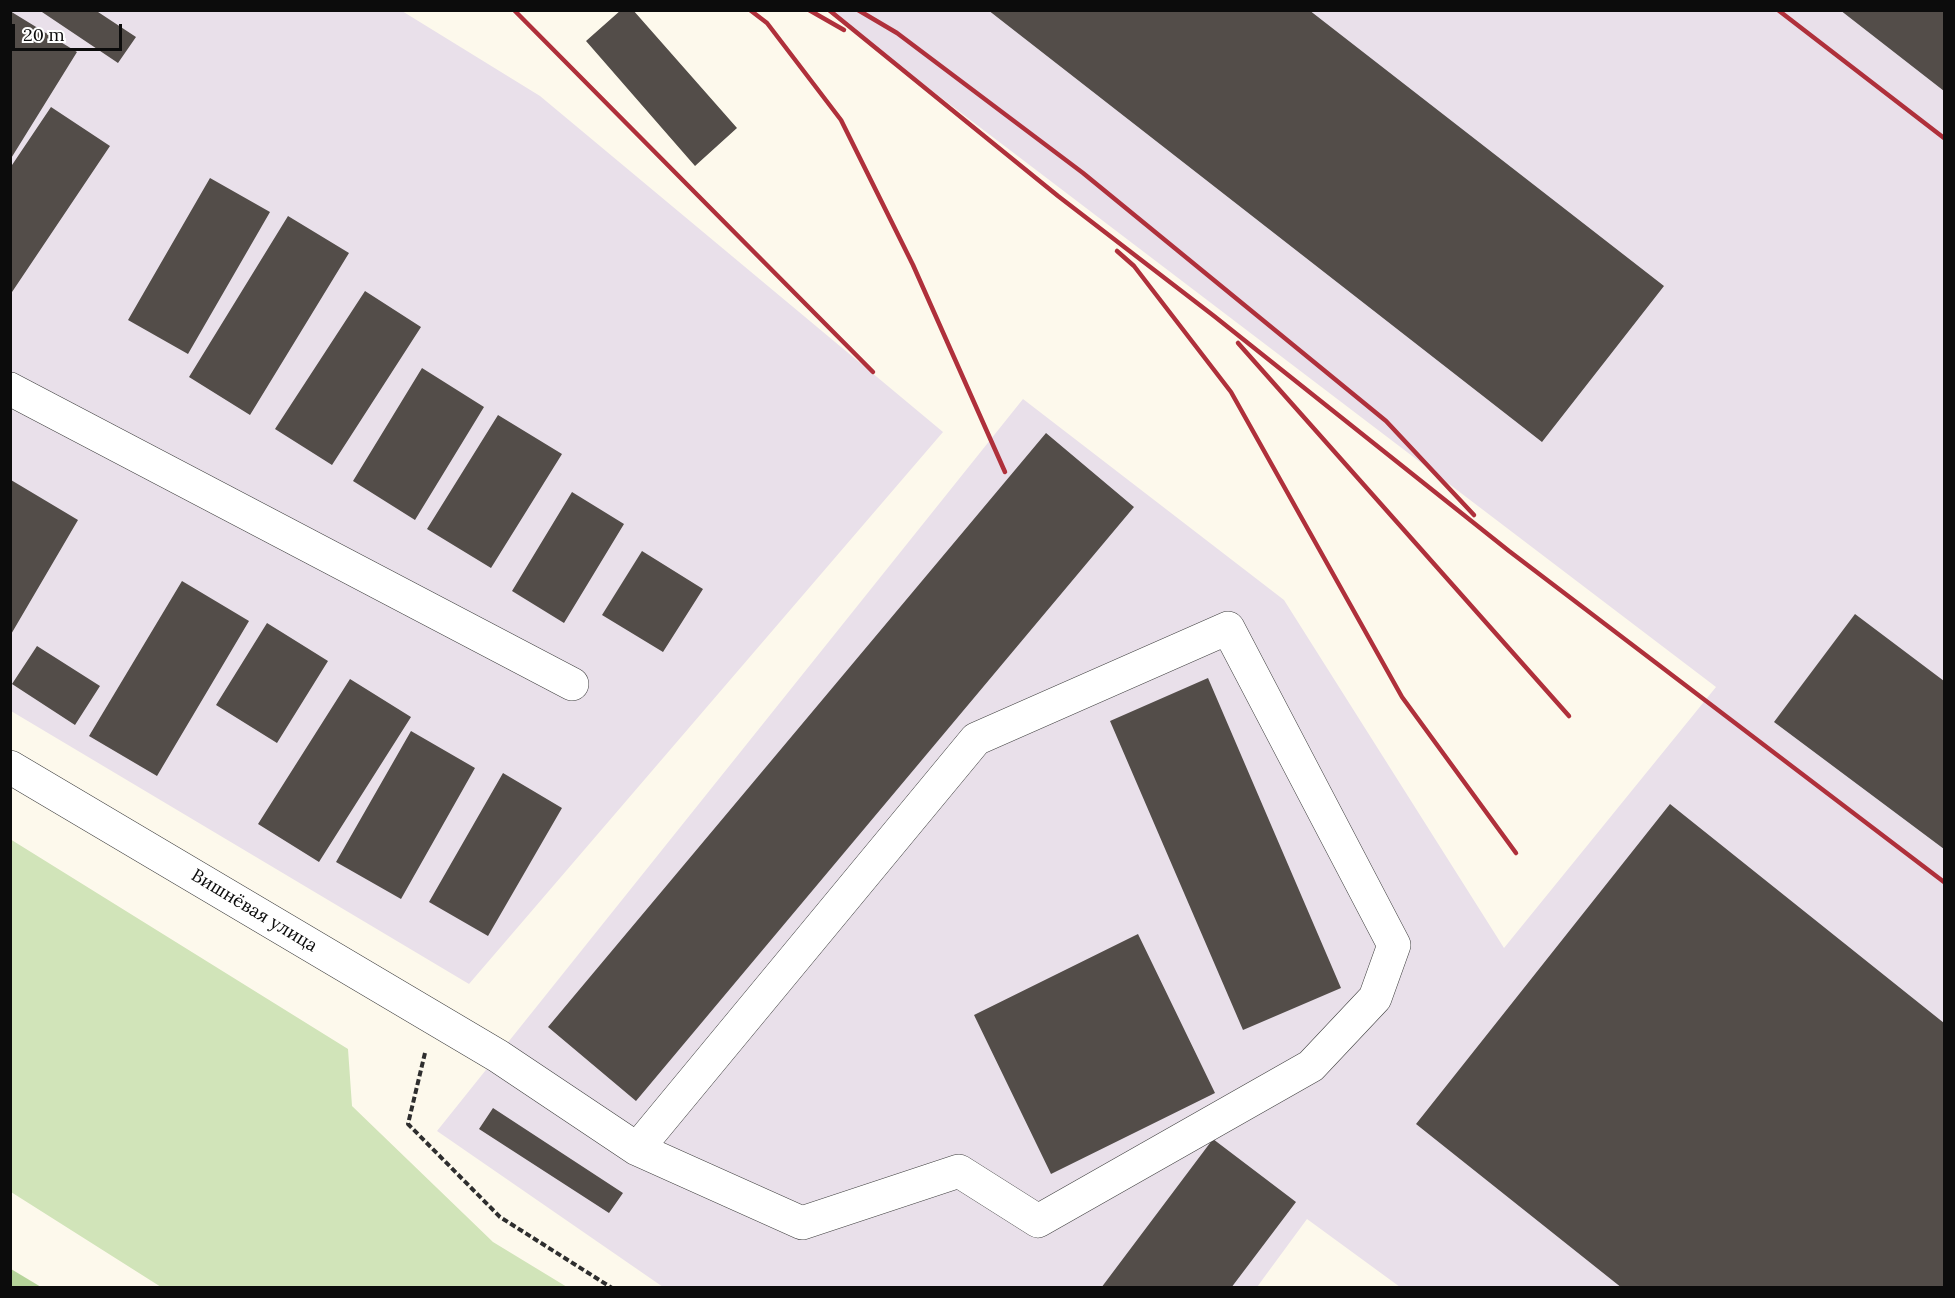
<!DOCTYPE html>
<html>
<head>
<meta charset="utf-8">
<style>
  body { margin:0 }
  #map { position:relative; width:1955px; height:1298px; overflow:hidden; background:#fdf9ec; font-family:Lora,serif }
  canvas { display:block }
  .frame { position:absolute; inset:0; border:12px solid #0c0c0c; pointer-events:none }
  .scale { position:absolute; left:12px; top:24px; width:110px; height:27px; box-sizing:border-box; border:3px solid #0c0c0c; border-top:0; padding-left:8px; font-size:18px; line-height:21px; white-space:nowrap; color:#0c0c0c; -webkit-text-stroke:4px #fff; paint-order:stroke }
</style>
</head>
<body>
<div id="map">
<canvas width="1955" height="1298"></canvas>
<div class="frame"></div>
<div class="scale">20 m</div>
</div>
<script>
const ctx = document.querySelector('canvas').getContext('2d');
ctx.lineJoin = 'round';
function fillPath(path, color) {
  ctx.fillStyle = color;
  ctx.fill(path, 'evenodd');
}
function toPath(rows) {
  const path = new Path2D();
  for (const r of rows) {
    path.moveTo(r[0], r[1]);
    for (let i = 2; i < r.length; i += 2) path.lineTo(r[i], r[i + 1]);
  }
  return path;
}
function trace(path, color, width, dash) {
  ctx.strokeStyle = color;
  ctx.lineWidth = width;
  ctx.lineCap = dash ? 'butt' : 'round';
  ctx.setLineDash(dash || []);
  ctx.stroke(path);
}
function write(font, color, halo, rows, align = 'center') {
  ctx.font = font + ' Lora,serif';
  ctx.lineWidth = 6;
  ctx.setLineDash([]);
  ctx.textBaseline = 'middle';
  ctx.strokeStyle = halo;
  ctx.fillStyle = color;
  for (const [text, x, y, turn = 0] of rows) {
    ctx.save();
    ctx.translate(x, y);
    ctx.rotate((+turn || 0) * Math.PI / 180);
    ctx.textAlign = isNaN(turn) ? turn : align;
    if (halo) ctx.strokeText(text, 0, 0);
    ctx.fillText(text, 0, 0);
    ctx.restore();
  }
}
fillPath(toPath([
  [11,11,402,11,540,96,943,432,469,984,11,711],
  [827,11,1944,11,1944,1287,1400,1287,1307,1219,1257,1287,663,1287,437,1131,1023,399,1284,600,1504,948,1716,687]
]), '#e9e0ea');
fillPath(toPath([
  [10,839,348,1049,352,1106,493,1242,567,1287,161,1287,11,1192]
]), '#d1e4b9');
fillPath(toPath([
  [10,1269,11,1269,41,1287,11,1287]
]), '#b6d49a');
fillPath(toPath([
  [39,10,95,10,136,37,118,63],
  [621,10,633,10,737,128,695,166,586,41],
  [988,10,1309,10,1664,286,1542,442],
  [1840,10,1944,10,1944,91],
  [10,11,77,52,10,160],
  [51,107,110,146,10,295,10,168],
  [210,178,270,212,188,354,128,320],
  [288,216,349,253,250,415,189,377],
  [365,291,421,327,332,465,275,429],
  [422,368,484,407,415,520,353,481],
  [498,415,562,454,491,568,427,529],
  [1046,433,1134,507,636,1101,548,1027],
  [11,480,78,520,10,636,10,482],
  [572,492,624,524,564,623,512,591],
  [642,551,703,589,663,652,602,615],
  [182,581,249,621,157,776,89,736],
  [1855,614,1944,681,1944,849,1774,722],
  [267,623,328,661,277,743,216,705],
  [37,646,100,686,75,725,12,684],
  [1208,678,1341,988,1243,1030,1110,721],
  [350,679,411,717,319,862,258,824],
  [411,731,475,768,401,899,336,862],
  [503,773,562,808,488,936,429,902],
  [1670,804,1944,1023,1944,1288,1622,1288,1416,1124],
  [1138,934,1215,1093,1051,1174,974,1015],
  [493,1108,623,1193,609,1213,479,1129],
  [1213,1139,1296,1202,1231,1288,1101,1288]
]), '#534d49');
const minor = toPath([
  [10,389,572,684],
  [10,767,498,1056,637,1149,802,1223,959,1171,1038,1221,1311,1066,1375,998,1394,945,1228,628,976,739,637,1149]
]);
trace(minor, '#3f3f3f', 34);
trace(toPath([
  [425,1053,408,1124,500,1217,612,1288]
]), '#2e2e2e', 4, [6, 3]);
trace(minor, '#fff', 33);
trace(toPath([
  [514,10,873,372],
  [750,10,767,23,841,120,913,265,1005,472],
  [809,10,844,30],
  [829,10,1058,196,1214,316,1509,551,1944,882],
  [858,10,897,33,1083,173,1386,421,1474,515],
  [1778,10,1944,138],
  [1117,251,1134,266,1231,392,1402,697,1516,853],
  [1238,343,1569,716]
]), '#af303b', 4.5);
write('18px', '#0c0c0c', '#fff', [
  ["Вишнёвая улица",254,911,31]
]);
</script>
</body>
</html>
